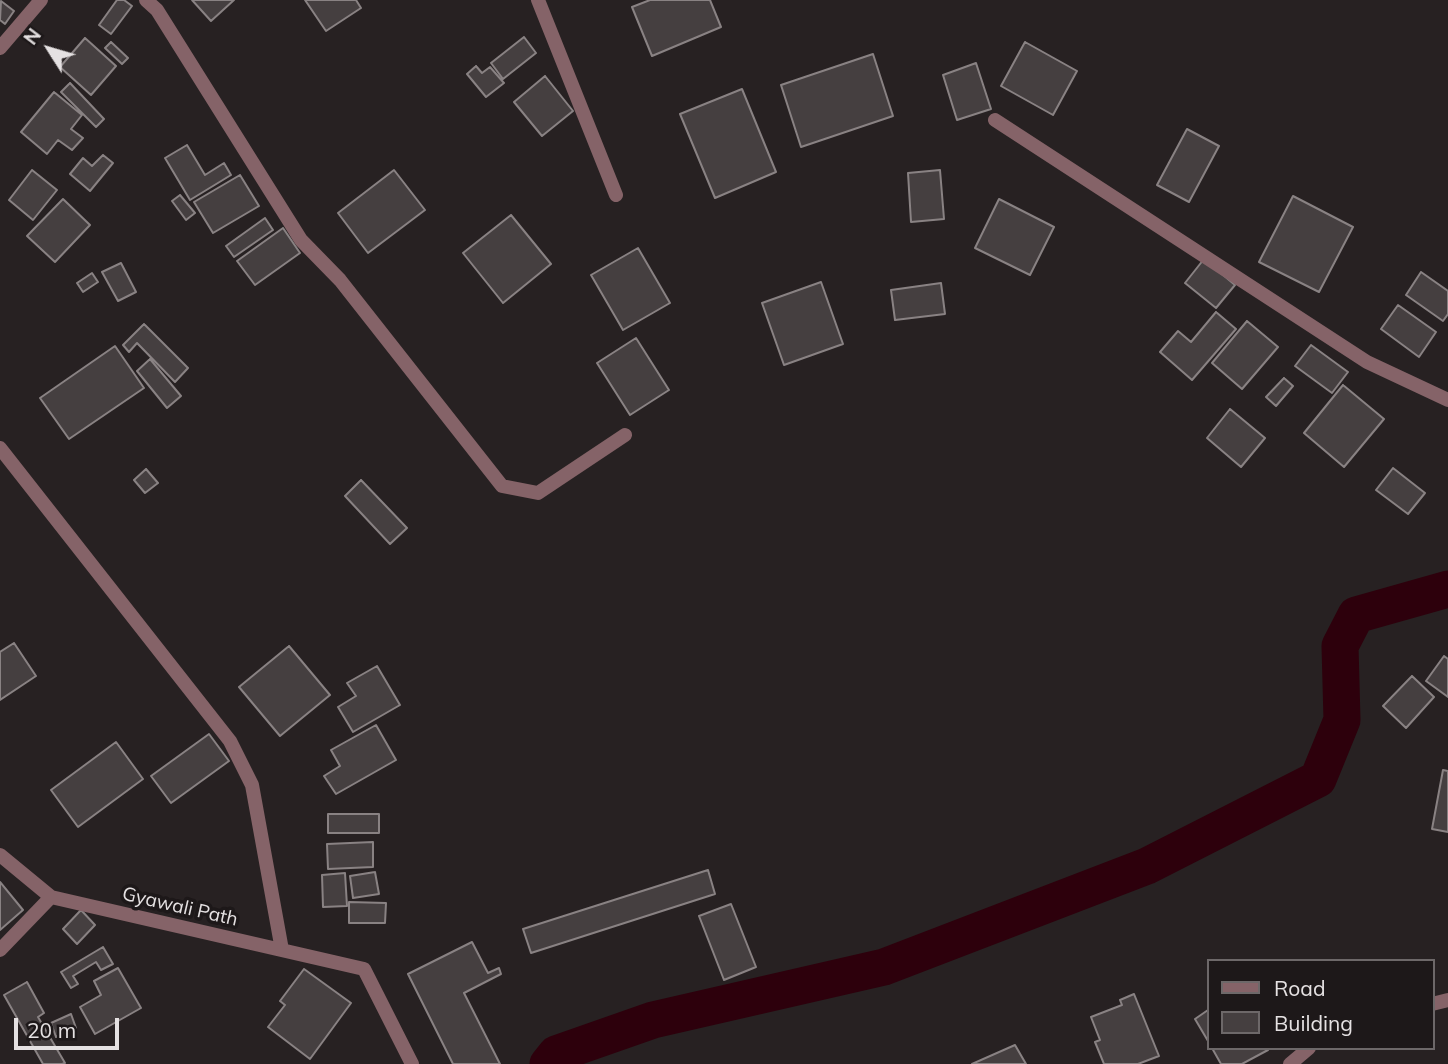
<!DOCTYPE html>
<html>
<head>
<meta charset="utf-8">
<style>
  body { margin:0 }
  #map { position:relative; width:1448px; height:1064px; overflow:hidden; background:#272122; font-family:Mulish,sans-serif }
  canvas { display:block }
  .legend { position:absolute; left:1207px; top:959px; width:228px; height:91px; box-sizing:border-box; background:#1d1819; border:2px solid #6d6869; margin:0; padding:9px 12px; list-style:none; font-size:21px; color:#e5e1e2 }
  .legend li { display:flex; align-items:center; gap:14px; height:35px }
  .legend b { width:35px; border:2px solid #6d6869 }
  .north { position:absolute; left:14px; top:14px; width:70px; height:70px; -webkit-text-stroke:5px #1d1819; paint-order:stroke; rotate:307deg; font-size:19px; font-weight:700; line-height:28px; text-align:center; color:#e5e1e2 }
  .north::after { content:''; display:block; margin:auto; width:24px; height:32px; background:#e5e1e2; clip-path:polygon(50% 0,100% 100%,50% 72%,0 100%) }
  .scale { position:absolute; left:14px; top:1018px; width:105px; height:32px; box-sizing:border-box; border:4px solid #e5e1e2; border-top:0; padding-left:9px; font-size:21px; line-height:24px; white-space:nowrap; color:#e5e1e2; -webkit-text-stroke:5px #1d1819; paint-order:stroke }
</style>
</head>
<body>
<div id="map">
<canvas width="1448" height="1064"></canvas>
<ul class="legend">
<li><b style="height:9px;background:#856368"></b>Road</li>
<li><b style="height:19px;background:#453f40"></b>Building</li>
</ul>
<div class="north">N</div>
<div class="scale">20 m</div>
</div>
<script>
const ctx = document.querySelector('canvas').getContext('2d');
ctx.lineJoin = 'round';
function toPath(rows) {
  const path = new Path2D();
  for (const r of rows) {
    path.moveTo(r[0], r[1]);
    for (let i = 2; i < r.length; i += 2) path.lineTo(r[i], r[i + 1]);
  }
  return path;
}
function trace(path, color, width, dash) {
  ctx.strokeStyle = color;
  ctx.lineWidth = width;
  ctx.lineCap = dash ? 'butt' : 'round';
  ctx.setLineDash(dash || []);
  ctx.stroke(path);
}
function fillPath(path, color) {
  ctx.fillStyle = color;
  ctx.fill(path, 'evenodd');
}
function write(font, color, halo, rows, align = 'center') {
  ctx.font = font + ' Mulish,sans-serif';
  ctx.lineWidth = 7;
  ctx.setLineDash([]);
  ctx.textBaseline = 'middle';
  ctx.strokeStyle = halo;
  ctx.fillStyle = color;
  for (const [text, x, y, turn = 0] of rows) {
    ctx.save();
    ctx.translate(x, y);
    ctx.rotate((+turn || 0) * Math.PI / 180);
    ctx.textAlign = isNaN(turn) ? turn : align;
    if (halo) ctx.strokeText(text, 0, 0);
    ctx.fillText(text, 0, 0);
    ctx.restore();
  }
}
trace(toPath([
  [548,1064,556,1054,653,1020,884,967,1147,866,1318,779,1342,720,1340,646,1356,615,1448,589]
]), '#2d000c', 37);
const building = toPath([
  [117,0,124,0,132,6,111,34,99,25,117,0],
  [192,0,234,0,211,21,192,0],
  [305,0,356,0,361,8,326,31,305,0],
  [650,0,710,0,721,27,652,56,632,7,650,0],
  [1,1,14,11,5,24,0,20,1,1],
  [524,37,536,53,503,79,491,63,524,37],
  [85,38,116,66,91,95,60,67,85,38],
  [111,42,128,58,122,64,105,48,111,42],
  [1025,42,1077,71,1053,115,1001,86,1025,42],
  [873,54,893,116,801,147,781,85,873,54],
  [976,63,991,109,957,120,943,75,976,63],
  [476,66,482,73,490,67,504,83,486,97,467,74,476,66],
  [545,76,573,111,542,136,514,102,545,76],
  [70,83,104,119,96,127,61,92,70,83],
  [742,89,776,172,715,198,680,114,742,89],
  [54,92,82,115,71,129,83,138,72,150,58,140,47,154,21,132,54,92],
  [1187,129,1219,146,1189,202,1157,185,1187,129],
  [187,145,205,175,224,163,231,175,190,200,165,158,187,145],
  [103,155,113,163,90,191,70,174,83,158,92,166,103,155],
  [32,170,57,190,33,220,9,200,32,170],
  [394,170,425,210,368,253,338,213,394,170],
  [940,170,944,219,911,222,908,173,940,170],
  [240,175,259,206,213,233,194,202,240,175],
  [180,195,195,213,186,220,172,201,180,195],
  [1293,196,1353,227,1319,292,1259,262,1293,196],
  [63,199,90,225,55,262,27,236,63,199],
  [999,199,1054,227,1030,275,975,248,999,199],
  [511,215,551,264,503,303,463,253,511,215],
  [265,218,273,230,234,257,226,246,265,218],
  [283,228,300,253,255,285,237,261,283,228],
  [638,248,670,303,623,330,591,275,638,248],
  [1204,259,1235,285,1216,308,1185,283,1204,259],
  [121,263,136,292,118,301,102,272,121,263],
  [1421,272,1448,291,1448,314,1443,321,1406,295,1421,272],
  [92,273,98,282,83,292,77,283,92,273],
  [821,282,843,344,784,365,762,303,821,282],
  [941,283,945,314,895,320,891,290,941,283],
  [1398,305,1436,332,1419,357,1381,329,1398,305],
  [1216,312,1236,329,1192,380,1160,352,1178,331,1191,342,1216,312],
  [1247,321,1278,347,1242,389,1212,363,1247,321],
  [144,324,188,368,175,382,137,343,129,352,123,345,144,324],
  [636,338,669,390,630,415,597,363,636,338],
  [1311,345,1348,372,1332,393,1295,366,1311,345],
  [115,346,144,388,69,439,40,398,115,346],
  [150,359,181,396,167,408,137,371,150,359],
  [1284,378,1293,386,1276,406,1266,397,1284,378],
  [1343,385,1384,419,1344,467,1304,433,1343,385],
  [1230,409,1265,438,1241,467,1207,438,1230,409],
  [1393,468,1425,493,1408,514,1376,490,1393,468],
  [146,469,158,483,145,493,134,480,146,469],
  [361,480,407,528,390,544,345,496,361,480],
  [14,643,36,676,0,700,0,652,14,643],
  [289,646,330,695,280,736,239,687,289,646],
  [1444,656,1448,659,1448,697,1426,681,1444,656],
  [377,666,400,705,353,732,338,707,356,696,347,683,377,666],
  [1412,676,1434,697,1406,728,1383,706,1412,676],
  [376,725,396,760,336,794,324,776,340,766,331,750,376,725],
  [209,734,229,761,171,803,151,776,209,734],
  [116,742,143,779,78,827,51,790,116,742],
  [1443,770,1448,771,1448,832,1432,829,1443,770],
  [328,814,379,814,379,833,328,833,328,814],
  [373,842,373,867,328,869,327,844,373,842],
  [708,870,715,894,531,953,523,929,708,870],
  [375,872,379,894,353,898,350,876,375,872],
  [345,873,347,906,323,907,322,875,345,873],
  [0,882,23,910,0,930,0,882],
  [349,902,386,903,385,923,349,923,349,902],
  [731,904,756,967,724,980,699,916,731,904],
  [81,910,95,925,77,944,63,929,81,910],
  [472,942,488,973,499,968,501,974,464,993,500,1064,453,1064,408,974,472,942],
  [103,947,113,964,101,970,96,962,73,976,78,984,71,988,61,972,103,947],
  [118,968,141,1008,95,1034,80,1007,101,995,94,981,118,968],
  [304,969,351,1003,310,1059,268,1027,285,1005,280,1001,304,969],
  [27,982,44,1013,38,1017,65,1063,62,1064,43,1064,4,995,27,982],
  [1134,994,1159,1056,1138,1064,1104,1064,1095,1042,1100,1040,1091,1017,1122,1005,1120,1000,1134,994],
  [1208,1010,1208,1041,1195,1019,1208,1010],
  [71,1014,76,1028,56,1037,51,1023,71,1014],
  [1015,1045,1026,1064,972,1064,1015,1045],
  [1212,1048,1267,1048,1268,1050,1242,1064,1221,1064,1212,1048]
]);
fillPath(building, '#453f40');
trace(building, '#898283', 2);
trace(toPath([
  [146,0,157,10,301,240,340,280,502,486,538,493,625,435],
  [538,0,616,195],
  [0,48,41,0],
  [995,120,1367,362,1448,400],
  [0,448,230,741,252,785,282,950],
  [0,855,51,897,364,969,412,1064],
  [0,950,51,897],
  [1432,1004,1448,1000],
  [1290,1064,1309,1048]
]), '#856368', 14);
write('19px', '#e5e1e2', '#1d1819', [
  ["Gyawali Path",180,907,13]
]);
</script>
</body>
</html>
